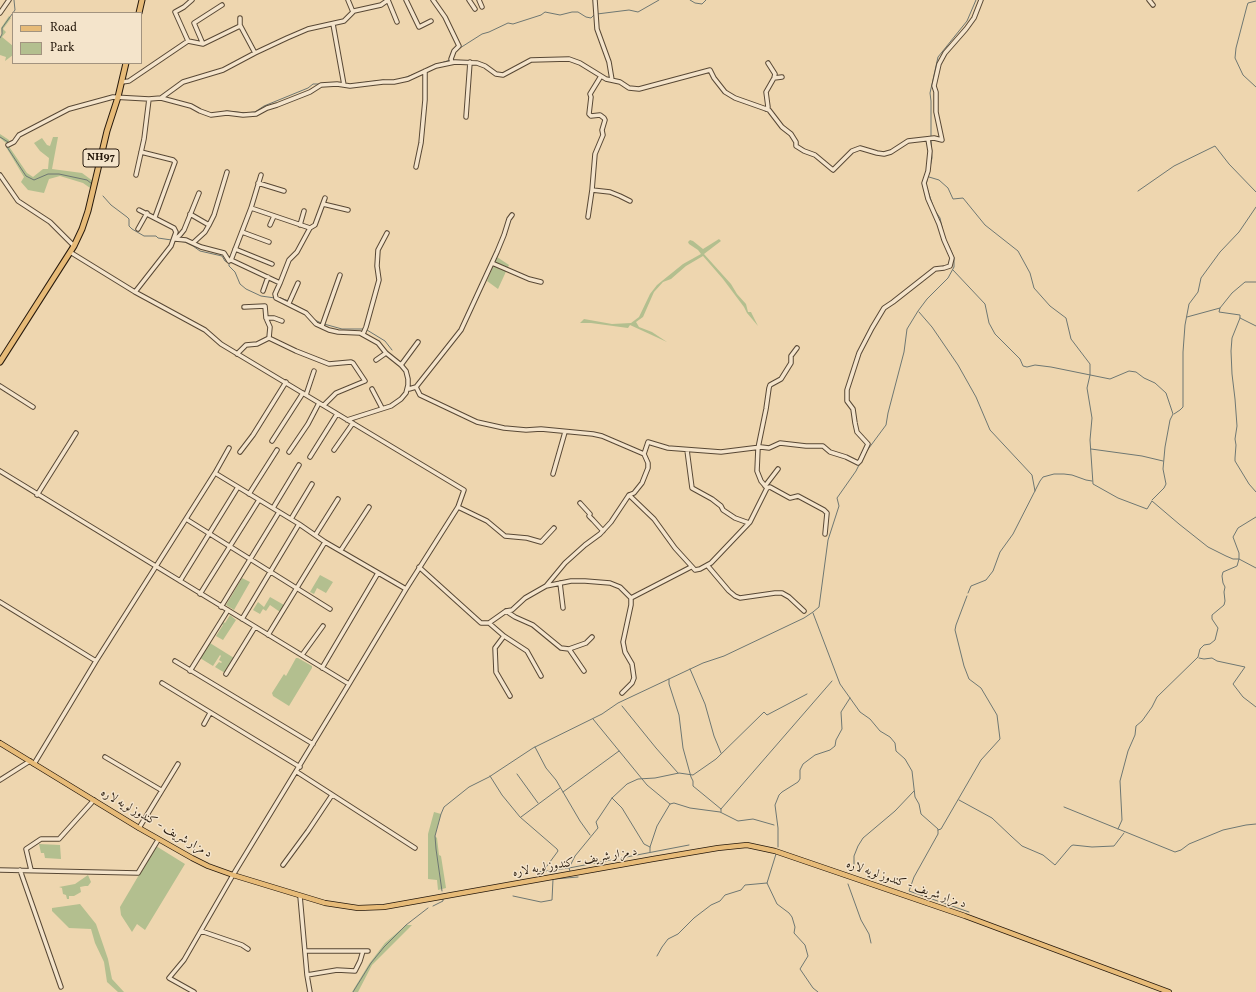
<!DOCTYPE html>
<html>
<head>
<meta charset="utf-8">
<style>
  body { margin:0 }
  #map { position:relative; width:1256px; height:992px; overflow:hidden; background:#eed6af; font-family:Vollkorn,serif }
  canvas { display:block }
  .legend { position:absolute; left:12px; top:12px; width:130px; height:52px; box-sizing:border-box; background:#f4e4cb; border:1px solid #a2937f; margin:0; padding:5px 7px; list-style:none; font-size:12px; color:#26190c }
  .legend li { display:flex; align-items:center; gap:8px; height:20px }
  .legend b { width:20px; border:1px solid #a2937f }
</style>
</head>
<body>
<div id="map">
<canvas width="1256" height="992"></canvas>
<ul class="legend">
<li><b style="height:5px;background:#e7bb78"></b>Road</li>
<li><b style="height:11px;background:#b3bf8f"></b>Park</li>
</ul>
</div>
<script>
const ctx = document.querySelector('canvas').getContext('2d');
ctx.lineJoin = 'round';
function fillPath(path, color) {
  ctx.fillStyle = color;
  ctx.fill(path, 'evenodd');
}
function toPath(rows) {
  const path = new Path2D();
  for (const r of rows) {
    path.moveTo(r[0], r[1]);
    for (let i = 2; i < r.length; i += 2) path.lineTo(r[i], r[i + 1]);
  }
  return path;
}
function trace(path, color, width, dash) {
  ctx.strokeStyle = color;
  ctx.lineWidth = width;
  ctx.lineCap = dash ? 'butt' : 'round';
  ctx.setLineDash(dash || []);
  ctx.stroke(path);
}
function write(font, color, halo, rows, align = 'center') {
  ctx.font = font + ' Vollkorn,Amiri,serif';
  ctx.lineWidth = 3;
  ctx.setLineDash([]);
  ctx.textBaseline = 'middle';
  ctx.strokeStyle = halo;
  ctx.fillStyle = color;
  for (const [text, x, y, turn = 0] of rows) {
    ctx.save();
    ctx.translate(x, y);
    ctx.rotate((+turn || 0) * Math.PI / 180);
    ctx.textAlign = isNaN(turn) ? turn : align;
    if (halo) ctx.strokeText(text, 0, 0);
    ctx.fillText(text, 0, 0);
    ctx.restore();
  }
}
fillPath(toPath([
  [9,16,11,18,3,29,6,32,2,37,13,46,13,55,5,61,6,57,0,55,0,37,2,34,1,28],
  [0,134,9,140,10,148,27,173,33,177,43,169,48,169,49,158,40,151,34,143,42,138,47,145,50,146,53,137,58,137,52,169,82,173,97,184,93,190,83,183,60,176,49,179,44,193,28,190,21,182,24,177,6,147,6,143,0,138],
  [719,239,721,241,704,254,731,284,737,294,746,304,748,312,751,312,758,326,747,313,744,307,723,279,703,256,686,266,671,279,663,282,654,292,643,317,636,322,639,327,652,332,667,342,630,325,628,328,591,323,580,323,584,319,612,324,631,323,639,317,650,294,657,285,683,264,701,254,698,250,689,244,688,242,690,240,693,241,703,249],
  [497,257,509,265,498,289,487,281],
  [320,575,333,582,326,593,317,588,314,594,310,592],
  [242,578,250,582,234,610,226,605],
  [270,597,284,605,280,612,270,605,266,611,263,609,260,614,253,610,258,602,264,607],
  [230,615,236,620,223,640,216,636,223,625,222,624,223,622,225,623],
  [210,643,234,658,225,673,215,667,219,662,221,663,222,662,219,660,221,656,220,655,213,666,200,658],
  [296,658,298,658,312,666,312,668,289,706,273,696,272,693,284,674,286,676],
  [434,812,441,814,435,836,437,838,439,855,441,856,446,888,438,890,437,880,428,879,428,834],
  [39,844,60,845,61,859,45,858,44,853,41,853],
  [156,846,185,864,145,930,137,924,132,932,121,915,120,907],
  [88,875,91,882,88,886,85,886,80,887,81,892,74,896,69,896,69,899,67,899,66,895,63,894,62,888,59,887,75,884],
  [80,904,96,924,108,959,112,979,124,992,118,992,107,982,104,962,95,943,91,929,69,928,52,911,52,908],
  [406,925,412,925,372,965,358,992,352,992,369,964,385,943]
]), '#b3bf8f');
trace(toPath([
  [690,0,695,3,702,4,706,0],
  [1256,1,1248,3,1247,6,1236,48,1235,58,1243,75,1256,87],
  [597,14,629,10,638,12,659,0],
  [0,38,2,34,2,28,15,10,14,0],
  [460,48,482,34,489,32,508,23,513,24,541,15,545,12,560,15,572,12,578,12,586,17,591,18,594,15],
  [438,64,450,60],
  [401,79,420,72],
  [353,84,384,80],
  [226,111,246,113,255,112,264,106,308,88,313,84,320,84],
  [931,136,931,101,930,93,938,57,967,21,976,0],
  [0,137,8,142,7,147,26,176,34,180,48,174,59,174,87,180,92,184],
  [929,177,939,180,948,188,953,199,963,198,985,225,1018,251,1030,273,1034,288,1050,306,1066,318,1071,339,1090,364,1090,375,1087,388,1092,418,1090,440,1093,484,1118,498,1147,509,1152,501,1179,524,1208,547,1226,556,1233,559,1239,559,1256,568],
  [926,185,932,158,931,139],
  [927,188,933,206],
  [1138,191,1174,166,1215,146,1229,164,1256,192],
  [103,196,111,205,127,217,129,219,129,226,132,229,144,236,156,236,158,238,185,242,193,246,200,251,222,256,225,261,229,263,229,266,235,272,240,284,246,289,261,296,275,298],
  [934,209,940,218,944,236],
  [953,270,985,304,989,323,995,334,1020,359,1023,366,1027,367,1035,365,1051,367,1110,379,1129,371,1136,372,1144,378,1155,383,1166,393,1173,414,1170,420,1165,447,1163,469,1166,484,1164,488,1152,500],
  [280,298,289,301],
  [291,303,308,312],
  [1220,308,1232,293,1245,282,1256,282],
  [919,312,932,327,958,365,976,397,990,430,1032,475,1035,491],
  [1187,317,1220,308,1219,312,1240,315,1240,318,1232,338,1231,351,1232,374,1235,399,1237,426,1235,439,1236,445,1235,458,1235,461,1249,484,1256,492],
  [1240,318,1256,326],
  [315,320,321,323],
  [324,324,342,329,364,329],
  [367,330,385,341,392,350],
  [1174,414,1180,410,1183,407,1183,352,1185,325,1189,304,1198,292,1201,278,1220,252,1239,232,1256,207],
  [1091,449,1142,456,1163,461],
  [866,452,886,425,888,413,904,352,907,329,918,311,927,299,948,278,954,267,954,258,949,246],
  [968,593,971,586,986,580,993,571,1000,552,1013,534,1040,481,1043,477,1054,474,1064,474,1072,475,1086,480,1092,481],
  [813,613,840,684,860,712,870,719,880,731,890,737,895,743,896,751,905,759,912,771,915,797,919,804,921,814,938,829,938,834,914,877,909,891,969,912],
  [1199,658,1204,659,1212,658,1217,661,1245,667,1233,684,1243,697,1256,707],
  [690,669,705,704,714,736,721,753],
  [669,679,669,684,679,715,683,748,691,777,693,781,693,786,721,809,721,812],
  [622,706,656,748,678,773],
  [593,719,647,785,670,804],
  [535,747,546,768,556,780,580,821,590,835],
  [517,774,538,803],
  [490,776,502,795,520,817,557,849,558,851,544,870],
  [563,792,619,751],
  [612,798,622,808,644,844,650,847],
  [959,800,992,818,1011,836,1022,846,1043,855,1055,865,1071,846,1073,845,1092,847,1114,846,1124,833],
  [1064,807,1175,852,1181,850,1189,844,1223,830,1246,825,1256,824],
  [721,809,832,681],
  [521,817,560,788],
  [1118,829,1122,820,1120,781,1128,751,1135,735,1136,726,1142,721,1152,707,1157,697,1198,657,1200,649,1204,645,1210,644,1215,640,1218,628,1212,619,1212,615,1224,605,1225,601,1224,592,1225,587,1223,583,1222,576,1223,572,1237,566,1239,559,1239,553,1233,537,1238,528,1256,517],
  [938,830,941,829,981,760,1000,739,997,715,981,688,969,679,964,666,955,630,956,625,967,596],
  [778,847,778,828,775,805,779,795,782,792,798,782,800,779,800,770,803,764,815,755,830,750,835,746,836,740,842,729,841,712,850,698],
  [650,852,650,847,657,826,670,804,674,803,690,808,720,812,738,821,753,819,774,825],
  [776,854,767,883,777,904,789,913,792,917,795,927,794,933,805,945,808,956,800,969,813,988,818,992],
  [853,869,854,865,854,856,858,846,863,838,895,811,914,791],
  [570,871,569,868,575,856,598,828,596,822,612,798,627,784,638,779,655,778,679,773,693,775,716,759,764,712,767,715,807,694],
  [537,872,569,868,689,845],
  [555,879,578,877],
  [848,884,861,920,869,934,871,943],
  [442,891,436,849,435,836,441,814,444,807,469,787,489,777,533,748,602,714,618,703,703,663,724,656,804,618,813,612,819,607,828,540,839,506,837,498,856,471,860,463],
  [513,896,541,902,552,900,553,879],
  [433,906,443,901,443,899],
  [657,956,662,947,668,939,678,934,694,918,711,905,720,901,725,895,741,890,745,885,767,883],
  [353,992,371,963,384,947,406,925,428,908]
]), '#6e7772', 1);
const minor = toPath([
  [348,0,353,12],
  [388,0,397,22],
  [406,0,419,27,431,21],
  [433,0,445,17,459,46,454,51,451,59,452,62],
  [469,0,475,9],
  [479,0,482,7],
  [595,0,597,29,609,62,612,80],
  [1149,0,1153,5],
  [0,13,9,0],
  [240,18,240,25,255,53],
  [333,24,344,85],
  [188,41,175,12,184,7,192,0],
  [203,44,194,23,222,5],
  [601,76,590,94,591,97,589,114,591,116,600,115,604,118,605,120,602,130,603,135,595,154,592,190,610,192,620,196,630,201],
  [774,78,782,77],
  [122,82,129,81,188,41,203,44,240,26],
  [161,98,191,106,200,111,211,115,227,113,243,115,256,114,267,108,277,105,310,92,321,85,337,84,350,86,383,82,394,82,408,79,436,66,455,62,477,63,485,66,496,74,503,75,531,60,569,59,580,63,606,79,620,82,629,88,639,89,710,70,714,78,725,92,735,98,769,110,782,127,791,134,796,142,796,146,804,151,815,155,833,170,852,151,860,148,877,153,884,154,891,152,908,141,934,138,942,140,936,112,936,92,934,86,939,64,945,53,966,29,974,18,981,0],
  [766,109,768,107,766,92,774,78,775,74,768,63],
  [466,117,470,62],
  [8,145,14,142,19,135,69,109,113,97,149,99,161,98,183,82,223,70,255,53,287,38,308,29,344,21,354,11,381,5,388,0],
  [141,152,173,160,175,162,155,217],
  [416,167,421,143,425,100,425,71],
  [0,175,18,201,50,222,74,246],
  [136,175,144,139,149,99],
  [258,183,284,191],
  [323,204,348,210],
  [190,214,209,225],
  [588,217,592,190],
  [270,225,274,216],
  [300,225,304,211],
  [310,228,315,225,325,198],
  [138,229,147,213],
  [242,232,269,242],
  [175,239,186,240,201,247,224,253,229,261,231,260,251,208,261,175],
  [175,239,180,235,184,230,199,193],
  [193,243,205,232,209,225,214,215,227,172],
  [235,249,272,264],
  [70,252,135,292,205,330,221,344,464,490,458,507,406,589,349,684,233,875,184,960,169,978,194,992],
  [231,260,280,283,289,260,297,252,310,228,251,208],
  [492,263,529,279,541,282],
  [280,283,275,294,276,298,306,313,316,324,329,330,338,332,360,333,378,343,386,353,401,365,406,371,408,379,408,385,406,393,401,399,391,406,347,420],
  [263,291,268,277],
  [135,292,171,246,176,232,174,228,139,210],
  [289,303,298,283],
  [244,307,265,306,266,318],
  [322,326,340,275],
  [363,334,366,327,379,280,377,266,378,250,387,233],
  [269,338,296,351,329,364,351,362,353,363,365,381,336,393,324,405],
  [237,354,246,345,257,344,269,338,270,327,266,318,274,318,282,321],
  [376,360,386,353],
  [401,365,418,342],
  [0,386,33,407],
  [408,387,409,389,416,387,461,330,497,252,504,235,509,219,512,215],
  [416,387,420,395,477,422,504,428,526,430,541,429,593,434,602,436,644,454],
  [372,389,382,408],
  [306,395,314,371],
  [272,441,303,393],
  [334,450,353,423],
  [687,450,692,488,712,499,721,506,723,510,735,518,749,523],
  [240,452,253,435,286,382],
  [289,452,308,424,319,403],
  [310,457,337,414],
  [0,471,349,684],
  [215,473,299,524,325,542,406,589],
  [553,474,565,432],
  [765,486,778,469],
  [767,488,770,487,790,498,798,496,824,510,827,513,825,534],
  [249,494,277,450],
  [37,495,76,433],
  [629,495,654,519,675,548,695,570,700,569,711,563,750,522,767,488,761,481,757,471,758,448,766,409,769,388,770,385,781,379,791,363,791,356,797,348],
  [580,503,590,514,589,516,593,520,603,531],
  [458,507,487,521,505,536,527,538,541,542,554,528],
  [273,508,299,465],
  [186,519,330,609],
  [291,519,312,484],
  [316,534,338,499],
  [341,550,369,507],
  [707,565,729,591,735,596,740,598,775,593,782,593,789,597,804,611],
  [419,567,481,623,489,623,506,611,512,610,525,598,546,586,571,581,585,581,610,583,620,587,631,598,631,605,623,642,625,652,632,664,634,678,632,683,622,693],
  [180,581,238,487],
  [560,583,563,608],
  [546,586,565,563,585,545,600,534,611,522,629,495,634,493,642,483,648,468,648,463,644,454,648,442,668,448,721,452,761,447,769,448,780,443,806,446,823,446,830,452,846,457,858,463,860,461,868,444,857,432,855,423,853,409,847,401,847,390,859,353,872,328,884,308,893,302,935,269,944,268,950,266,952,258,944,240,939,224,928,199,924,183,928,171,930,151,928,139],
  [200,594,259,500],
  [631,598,691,567],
  [0,602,96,661],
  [221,607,279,512],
  [506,611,515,617,533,625,561,648,569,649,584,671],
  [242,619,299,524],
  [489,623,504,636,527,651,541,676],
  [268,635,325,542],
  [504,636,495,648,496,672,510,696],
  [569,649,586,643,592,637],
  [302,655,323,626],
  [175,661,313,744],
  [322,668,378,573],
  [190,671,228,610],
  [226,674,255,627],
  [162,683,300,767],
  [204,724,210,713],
  [105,757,161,790],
  [34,764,96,661,215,473,229,448],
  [297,772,415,848],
  [0,780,30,761],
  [139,828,178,764],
  [283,865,308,831,332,795],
  [0,870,138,873,158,840],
  [20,870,61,987],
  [31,870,26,849,41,839,59,839,94,800],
  [300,896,307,975,310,992],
  [201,931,242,945,248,949],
  [305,951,368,951],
  [307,975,337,970,355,971,360,961,363,951]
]);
const major = toPath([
  [0,743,139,828,192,858,208,866,233,875,325,903,358,908,384,907,653,859,718,848,747,845,775,851,965,916,1169,992]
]);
const highway = toPath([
  [139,13,142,0],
  [0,362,74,246,82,229,88,211,107,131,118,97,126,63]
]);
trace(minor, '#584835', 5.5);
trace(major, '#26190c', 6);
trace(highway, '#26190c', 7);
trace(minor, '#f4e4cb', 3.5);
trace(major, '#e7bb78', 4.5);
trace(highway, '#e7bb78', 5);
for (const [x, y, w] of [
  [101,158,36]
]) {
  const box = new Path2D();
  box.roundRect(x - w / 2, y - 9, w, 18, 3);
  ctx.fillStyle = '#f4e4cb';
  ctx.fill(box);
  trace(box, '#26190c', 1);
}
write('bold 11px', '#26190c', null, [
  ["NH97",101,158]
]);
write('12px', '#26190c', '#f4e4cb', [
  ["د مزار شریف - کندوز لویه لاره",156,824,30],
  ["د مزار شریف - کندوز لویه لاره",575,863,-10],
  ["د مزار شریف - کندوز لویه لاره",906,885,19]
]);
</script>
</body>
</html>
